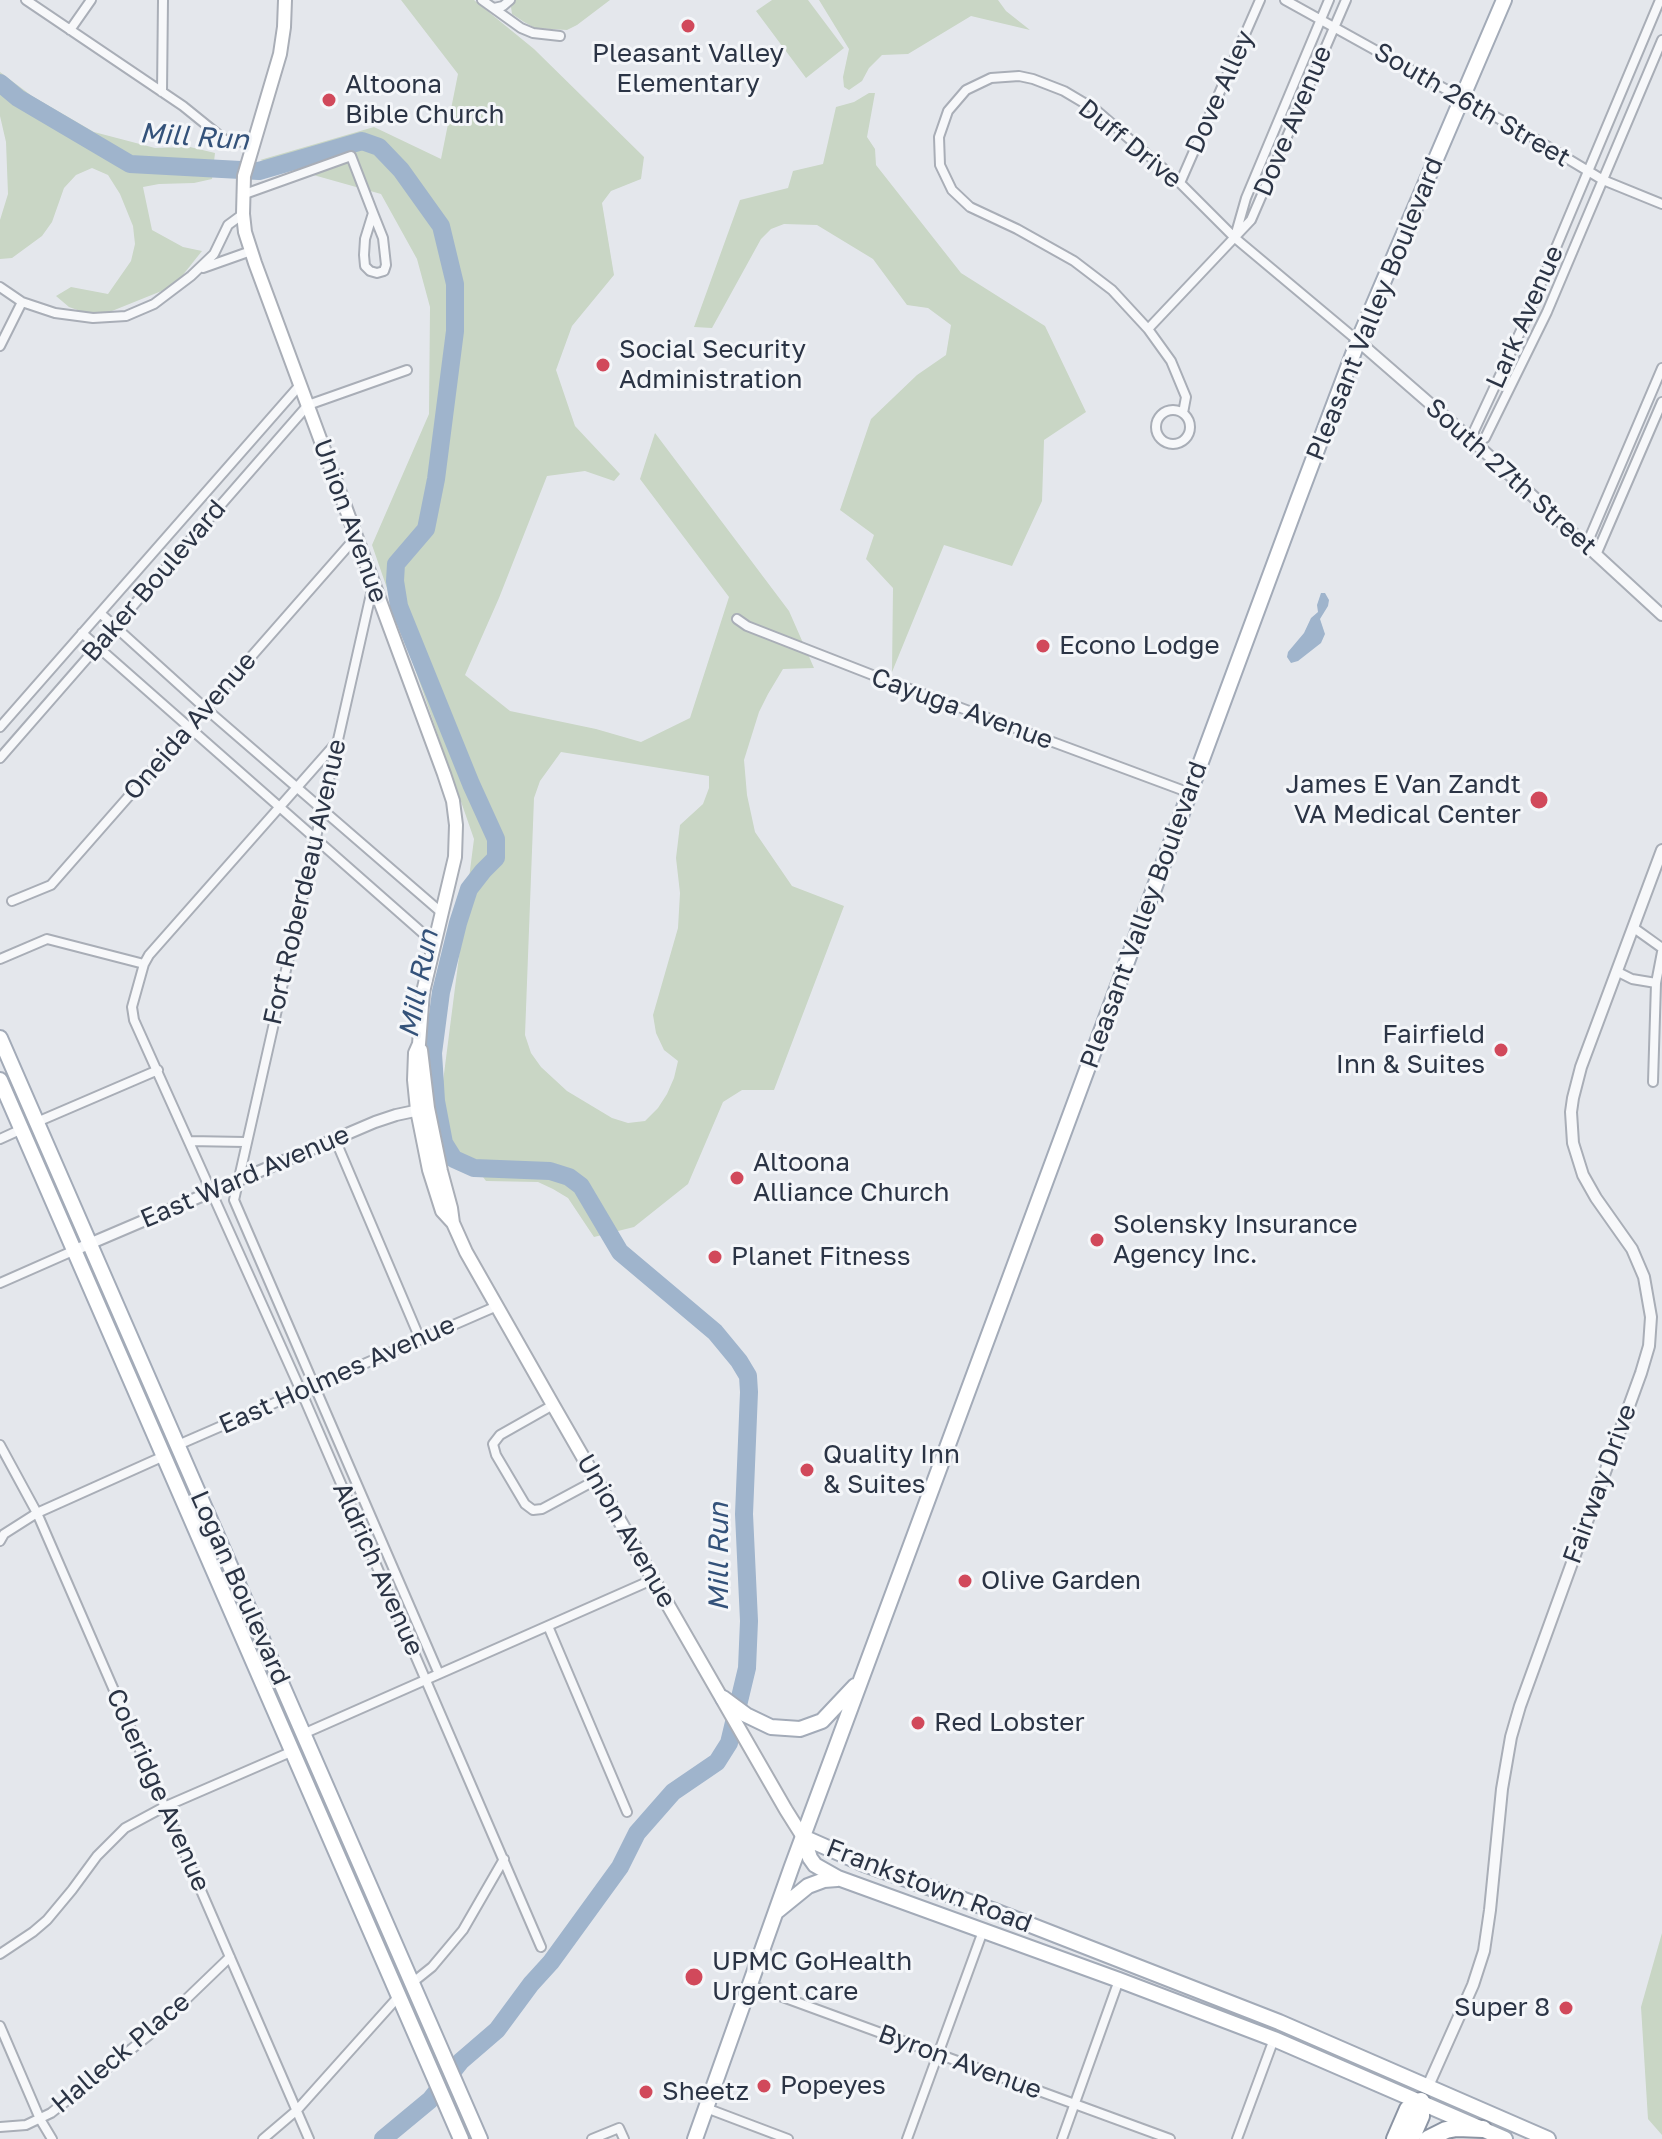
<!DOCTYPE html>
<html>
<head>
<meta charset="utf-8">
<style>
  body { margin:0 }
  canvas { display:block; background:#e4e7ec }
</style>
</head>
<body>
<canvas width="1662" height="2139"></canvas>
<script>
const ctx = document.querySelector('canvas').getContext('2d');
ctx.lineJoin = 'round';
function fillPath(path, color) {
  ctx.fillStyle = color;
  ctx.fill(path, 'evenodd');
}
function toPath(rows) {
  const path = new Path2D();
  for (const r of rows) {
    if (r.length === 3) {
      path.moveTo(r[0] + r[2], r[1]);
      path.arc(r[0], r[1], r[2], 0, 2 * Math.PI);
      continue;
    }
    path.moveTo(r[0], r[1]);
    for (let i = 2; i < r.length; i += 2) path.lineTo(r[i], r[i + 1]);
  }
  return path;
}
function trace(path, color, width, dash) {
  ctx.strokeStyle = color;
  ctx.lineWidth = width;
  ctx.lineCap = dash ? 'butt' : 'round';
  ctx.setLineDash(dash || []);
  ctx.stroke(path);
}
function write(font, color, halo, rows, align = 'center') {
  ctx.font = font + ' "Golos Text",sans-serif';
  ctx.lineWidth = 6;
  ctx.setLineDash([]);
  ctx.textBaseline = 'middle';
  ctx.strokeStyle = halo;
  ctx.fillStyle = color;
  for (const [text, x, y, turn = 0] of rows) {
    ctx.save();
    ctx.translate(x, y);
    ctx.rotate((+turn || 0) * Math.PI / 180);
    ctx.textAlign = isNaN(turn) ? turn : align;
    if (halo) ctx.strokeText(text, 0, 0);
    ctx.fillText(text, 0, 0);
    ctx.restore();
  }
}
fillPath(toPath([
  [401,0,474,0,534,49,644,157,641,179,611,191,602,203,614,275,572,326,556,370,575,426,620,474,614,481,585,471,547,476,499,598,465,675,510,711,596,729,641,742,690,718,729,597,640,479,655,433,789,611,814,668,783,669,768,694,759,712,744,760,747,795,755,832,792,886,844,906,774,1090,742,1090,723,1102,688,1184,634,1227,594,1237,568,1198,553,1189,538,1182,486,1181,471,1161,452,1150,439,1113,474,839,372,545,429,414,430,307,417,259,381,194,260,160,374,127,441,159,458,74],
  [561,752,709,776,709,788,703,804,680,825,676,858,680,893,678,928,653,1015,656,1033,664,1050,678,1061,674,1078,667,1094,658,1108,645,1121,628,1123,612,1118,567,1091,541,1067,531,1053,525,1035,534,798,540,781],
  [516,0,610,0,577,25,567,30,535,28,524,22,512,14,511,7],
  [772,0,808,0,844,48,806,78,756,11],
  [819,0,998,0,1006,11,1030,30,971,16,908,54,882,55,869,68,862,81,849,90,844,87,843,77,849,49],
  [0,72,32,96,94,132,155,148,190,147,215,153,212,179,194,183,159,184,143,187,152,230,183,247,202,251,174,286,107,313,86,313,69,307,56,296,71,287,108,294,131,261,135,244,133,226,120,194,108,175,92,168,76,175,64,188,52,222,42,236,12,258,0,259,0,220,8,194,6,142,0,116],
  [869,93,875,93,867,137,875,149,876,165,961,273,1045,326,1086,412,1044,440,1042,501,1012,566,944,545,892,672,893,588,866,559,874,535,840,510,871,419,917,375,946,355,951,325,928,308,907,305,873,259,817,225,784,224,771,229,761,239,712,328,694,327,740,200,788,188,793,171,823,164,836,107,854,102],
  [1662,1933,1662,2135,1648,2119,1641,2007]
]), '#c9d6c5');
fillPath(toPath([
  [1321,593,1325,593,1329,600,1328,606,1320,619,1325,634,1321,643,1298,661,1291,663,1287,657,1288,652,1304,633,1311,618,1318,612,1317,605]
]), '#9fb4cc');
trace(toPath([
  [0,83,18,98,130,164,259,171,362,141,379,147,401,170,441,226,455,284,455,331,436,479,426,529,396,564,395,581,399,606,471,784,496,839,496,858,483,871,469,889,458,923,441,992,433,1053,436,1101,444,1143,454,1159,474,1168,550,1171,569,1177,581,1186,620,1252,715,1332,739,1361,748,1376,749,1392,744,1514,749,1621,747,1668,729,1743,717,1762,673,1792,637,1833,620,1867,551,1962,531,1984,497,2030,461,2061,430,2100,383,2139]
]), '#9fb4cc', 18);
const minor = toPath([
  [26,0,183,106,225,140,253,143],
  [482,0,521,28,533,33,560,36],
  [1285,0,1530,136,1603,180,1662,204],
  [1660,0,1523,326,1474,431,1474,442,1485,438,1547,312,1662,40],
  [494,8,503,6,510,0],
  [70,30,91,0],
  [162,92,163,0],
  [1180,183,1260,0],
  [242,195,351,156,373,213,383,238,386,265,384,271,377,273,370,271,365,266,364,255,365,239,373,213],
  [1236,233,1246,198,1329,0],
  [203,268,251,251],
  [0,287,22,302,55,313,93,318,126,316,154,304,191,276,214,254,228,225,243,214],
  [1148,329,1251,220,1346,0],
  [0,346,22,302],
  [1173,427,17],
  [1183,413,1186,397,1171,361,1148,329,1112,290,1074,261,1017,229,970,207,952,190,940,165,939,137,948,111,966,90,991,78,1019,76,1033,79,1064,91,1096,110,1180,183,1235,238,1358,341],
  [1586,546,1662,368],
  [1596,555,1662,402],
  [373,585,234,1200,439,1674],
  [100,613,205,708,442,913],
  [737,619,747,626,875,676,1190,793],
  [82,633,434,943],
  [0,727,300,385],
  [337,742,149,955,144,964,132,1007,134,1020,301,1391,541,1947],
  [0,758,308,405,407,370],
  [12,901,51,885,357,536],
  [1634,928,1662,948],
  [0,959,47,939,144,964],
  [1618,972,1632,979,1656,983],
  [1653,1082,1656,983,1662,952],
  [37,1122,158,1070],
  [0,1139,22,1129],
  [335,1139,420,1339],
  [189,1141,245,1142],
  [0,1283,75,1250],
  [553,1405,500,1435,493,1444,496,1455,525,1504,533,1510,542,1509,596,1480],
  [0,1445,37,1513,309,2139],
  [178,1445,497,1306],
  [0,1541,4,1534,37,1513,164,1456],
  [548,1626,627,1812],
  [303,1734,654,1579],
  [0,1954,33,1932,47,1920,72,1890,97,1856,125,1828,164,1807,293,1751],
  [412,1983,432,1967,463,1930,504,1859],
  [750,1985,1170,2139],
  [0,2026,40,2119,52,2139],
  [706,2108,788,2139],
  [0,2127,26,2125,51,2113,149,2035,230,1957],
  [263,2139,297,2110,399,1996],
  [592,2139,619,2128,624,2139],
  [907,2139,983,1931],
  [1062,2139,1119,1980],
  [1237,2139,1274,2039]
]);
const tertiary = toPath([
  [1358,341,1474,442,1662,615],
  [75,1250,375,1122,396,1115,424,1109],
  [1428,2086,1473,1985,1484,1951,1490,1910,1502,1789,1511,1737,1520,1706,1641,1373,1649,1346,1651,1317,1644,1277,1632,1249,1596,1198,1583,1175,1573,1143,1571,1112,1573,1098,1581,1067,1662,850]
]);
const secondary = toPath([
  [285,0,284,27,280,54,244,176,243,214,245,232,255,263,444,774,453,801,456,825,455,857,428,971,423,992,419,1044,415,1053,414,1080,417,1110,429,1170,442,1211,453,1223,466,1252,553,1405,786,1810,803,1837],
  [421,1050,428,1108,441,1171,451,1208,453,1223]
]);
const primary = toPath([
  [0,1038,480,2139],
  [0,1080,461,2139],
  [723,1698,746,1715,771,1727,800,1729,822,1721,855,1686],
  [803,1837,864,1864,992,1910,1279,2022,1548,2139],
  [803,1837,810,1858,815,1865,838,1878,1119,1980,1274,2039,1505,2139],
  [776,1912,808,1886,824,1880,837,1879],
  [695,2139,792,1866,1298,500,1358,341,1504,0]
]);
const motorway = toPath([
  [1395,2139,1408,2109,1421,2101,1421,2116,1411,2139],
  [1428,2139,1446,2130,1457,2128,1483,2129]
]);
trace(minor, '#a9aeb7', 12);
trace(tertiary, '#a9aeb7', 14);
trace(secondary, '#a9aeb7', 16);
trace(primary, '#a3abb8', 18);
trace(motorway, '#8b94a3', 20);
trace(minor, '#f7f8fa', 8);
trace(tertiary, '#f7f8fa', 10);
trace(secondary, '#fff', 12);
trace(primary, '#fff', 14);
trace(motorway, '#fff', 16);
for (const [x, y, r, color] of [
  [688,26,8,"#d1495b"],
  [329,100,8,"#d1495b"],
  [603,365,8,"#d1495b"],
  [1043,646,8,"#d1495b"],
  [1539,800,10,"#d1495b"],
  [1501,1050,8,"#d1495b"],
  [737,1178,8,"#d1495b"],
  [1097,1240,8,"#d1495b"],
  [715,1257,8,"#d1495b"],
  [807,1470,8,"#d1495b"],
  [965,1581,8,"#d1495b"],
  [918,1723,8,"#d1495b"],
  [694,1977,10,"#d1495b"],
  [1566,2008,8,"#d1495b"],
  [764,2086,8,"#d1495b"],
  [646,2092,8,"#d1495b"]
]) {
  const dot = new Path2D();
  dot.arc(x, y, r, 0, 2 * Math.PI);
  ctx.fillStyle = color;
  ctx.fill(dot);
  trace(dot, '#f4f6f9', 3);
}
write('26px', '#2b3445', '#f4f6f9', [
  ["Pleasant Valley",688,54,"center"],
  ["Elementary",688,84,"center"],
  ["Altoona",345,85],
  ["Bible Church",345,115],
  ["Social Security",619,350],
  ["Administration",619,380],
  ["Econo Lodge",1059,646],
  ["James E Van Zandt",1521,785,"right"],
  ["VA Medical Center",1521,815,"right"],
  ["Fairfield",1485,1035,"right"],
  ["Inn & Suites",1485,1065,"right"],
  ["Altoona",753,1163],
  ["Alliance Church",753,1193],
  ["Solensky Insurance",1113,1225],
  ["Agency Inc.",1113,1255],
  ["Planet Fitness",731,1257],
  ["Quality Inn",823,1455],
  ["& Suites",823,1485],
  ["Olive Garden",981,1581],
  ["Red Lobster",934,1723],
  ["UPMC GoHealth",712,1962],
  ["Urgent care",712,1992],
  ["Super 8",1550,2008,"right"],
  ["Popeyes",780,2086],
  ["Sheetz",662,2092]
], 'left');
write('26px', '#2b3445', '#f4f6f9', [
  ["Dove Alley",1220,92,-66],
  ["South 26th Street",1472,105,30],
  ["Dove Avenue",1293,121,-67],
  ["Duff Drive",1130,144,39],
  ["Pleasant Valley Boulevard",1375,309,-68],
  ["Lark Avenue",1525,317,-66],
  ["South 27th Street",1511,477,42],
  ["Union Avenue",350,521,70],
  ["Baker Boulevard",154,581,-49],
  ["Cayuga Avenue",962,709,20],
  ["Oneida Avenue",190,726,-49],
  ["Fort Roberdeau Avenue",305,882,-77],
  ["Pleasant Valley Boulevard",1144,915,-70],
  ["East Ward Avenue",245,1177,-23],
  ["East Holmes Avenue",337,1375,-24],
  ["Fairway Drive",1600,1484,-70],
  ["Union Avenue",626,1531,60],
  ["Aldrich Avenue",378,1569,66],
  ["Logan Boulevard",240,1588,66],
  ["Coleridge Avenue",158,1790,66],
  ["Frankstown Road",929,1886,21],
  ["Halleck Place",121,2053,-40],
  ["Byron Avenue",960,2062,20]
]);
write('italic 28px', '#34527a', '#f4f6f9', [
  ["Mill Run",194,137,4],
  ["Mill Run",419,984,-79],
  ["Mill Run",719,1557,-90]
]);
</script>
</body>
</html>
